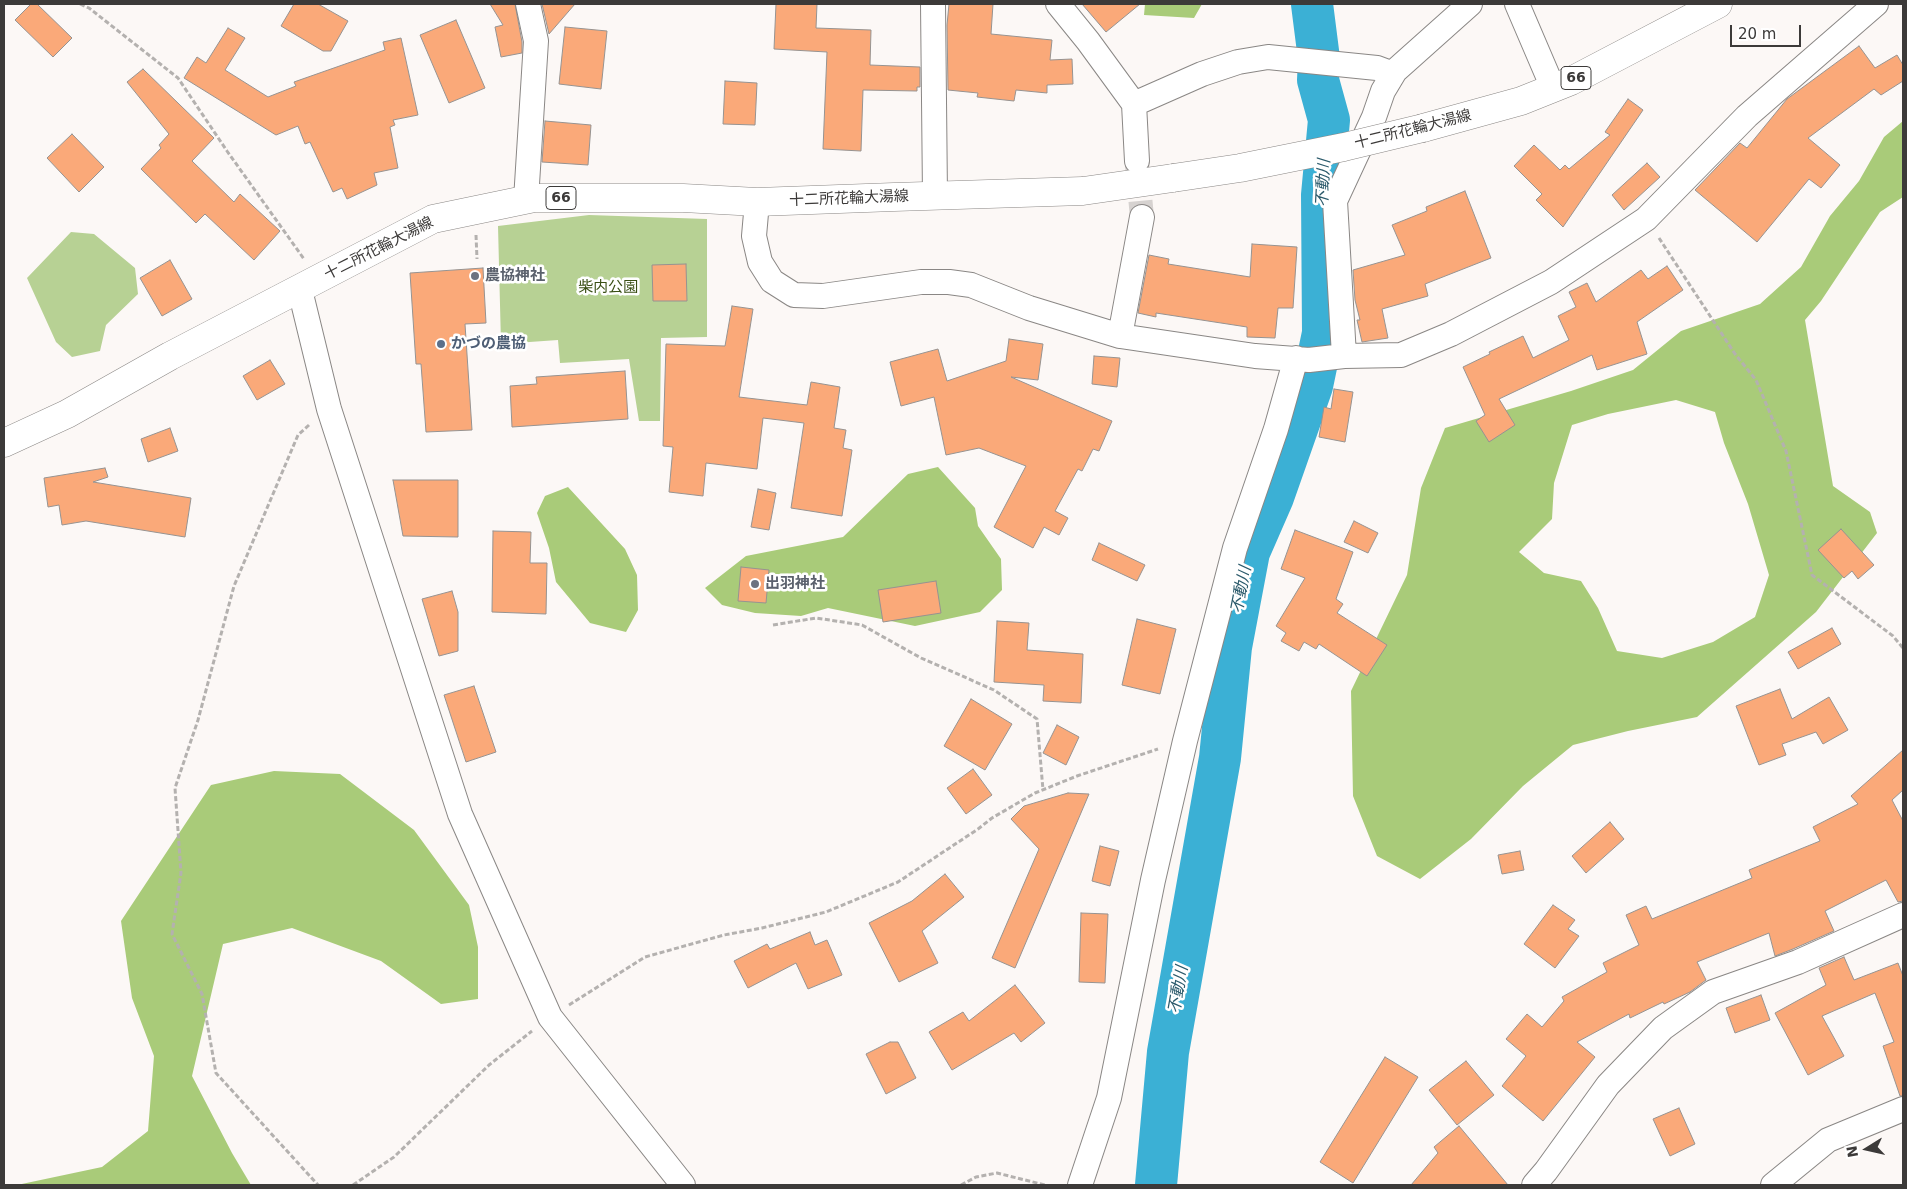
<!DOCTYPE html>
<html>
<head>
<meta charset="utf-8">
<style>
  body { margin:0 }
  #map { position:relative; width:1907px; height:1189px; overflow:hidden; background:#fcf8f6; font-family:"DejaVu Sans",sans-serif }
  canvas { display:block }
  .frame { position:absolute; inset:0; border:5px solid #3c3a39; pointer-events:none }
  .north { position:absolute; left:1842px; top:1124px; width:50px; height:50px; -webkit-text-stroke:4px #fff; paint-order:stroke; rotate:260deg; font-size:14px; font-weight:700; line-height:20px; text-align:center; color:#3c3a39 }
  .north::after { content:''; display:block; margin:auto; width:18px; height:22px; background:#3c3a39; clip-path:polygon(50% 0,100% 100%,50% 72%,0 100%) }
  .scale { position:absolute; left:1730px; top:25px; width:71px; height:22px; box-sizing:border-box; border:2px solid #3c3a39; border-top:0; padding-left:6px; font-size:15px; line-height:18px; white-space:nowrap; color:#3c3a39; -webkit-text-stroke:4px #fff; paint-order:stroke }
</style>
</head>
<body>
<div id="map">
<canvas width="1907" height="1189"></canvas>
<div class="frame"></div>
<div class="north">N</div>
<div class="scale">20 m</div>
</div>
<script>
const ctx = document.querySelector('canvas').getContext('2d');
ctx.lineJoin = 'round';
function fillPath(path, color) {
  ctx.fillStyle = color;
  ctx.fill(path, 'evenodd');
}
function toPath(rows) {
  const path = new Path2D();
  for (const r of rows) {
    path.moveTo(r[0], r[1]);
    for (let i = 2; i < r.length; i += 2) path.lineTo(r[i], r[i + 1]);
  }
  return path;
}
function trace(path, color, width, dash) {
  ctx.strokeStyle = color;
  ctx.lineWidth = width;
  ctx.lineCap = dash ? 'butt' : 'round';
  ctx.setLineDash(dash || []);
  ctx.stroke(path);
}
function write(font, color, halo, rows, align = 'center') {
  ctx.font = font + ' "DejaVu Sans","Noto Sans JP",sans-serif';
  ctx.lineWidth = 5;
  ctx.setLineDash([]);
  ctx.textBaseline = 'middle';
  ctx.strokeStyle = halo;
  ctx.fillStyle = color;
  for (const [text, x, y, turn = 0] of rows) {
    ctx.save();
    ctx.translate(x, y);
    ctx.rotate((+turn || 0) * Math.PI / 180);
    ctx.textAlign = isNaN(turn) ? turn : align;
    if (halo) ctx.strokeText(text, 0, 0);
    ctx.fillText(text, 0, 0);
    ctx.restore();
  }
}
fillPath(toPath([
  [589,215,707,219,707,337,661,338,660,421,639,421,629,359,560,363,558,340,501,344,498,226],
  [71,232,94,234,135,268,138,294,106,325,100,351,72,357,56,342,27,278]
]), '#b7d194');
fillPath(toPath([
  [1145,4,1202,4,1194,18,1144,15],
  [1903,121,1903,197,1880,212,1821,301,1805,320,1833,486,1870,512,1877,533,1816,612,1697,717,1628,731,1573,745,1523,786,1471,839,1420,879,1377,856,1353,796,1351,691,1407,575,1421,488,1445,428,1571,391,1633,370,1681,331,1760,304,1801,267,1830,216,1859,181,1884,137],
  [1676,400,1715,412,1724,443,1748,504,1769,575,1755,617,1713,642,1662,658,1617,651,1598,608,1581,581,1544,573,1519,552,1552,519,1554,483,1572,425,1608,414],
  [938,467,975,508,978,526,1001,559,1002,590,980,612,915,626,828,608,801,616,755,613,722,605,705,588,746,556,843,537,908,474],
  [568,487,625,549,637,575,638,610,626,632,590,623,556,582,549,548,537,513,545,496],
  [274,771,340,774,414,830,469,905,478,947,478,999,441,1004,381,961,292,928,223,944,192,1076,232,1153,251,1185,17,1185,102,1167,148,1131,154,1056,132,998,121,921,211,785]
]), '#a9cb79');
trace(toPath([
  [1156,1185,1168,1052,1220,758,1231,647,1249,552,1273,497,1312,386,1323,333,1322,195,1329,120,1318,80,1319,59,1312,4]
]), '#3bb0d5', 42);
const building = toPath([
  [31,4,37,4,72,38,53,57,15,20,31,4],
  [294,4,318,4,348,21,331,51,323,51,281,26,294,4],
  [490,4,515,4,522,42,522,53,501,57,495,27,503,25,490,4],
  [542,4,575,4,549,34,542,4],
  [776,4,817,4,816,28,871,30,870,65,920,67,920,87,917,87,917,91,863,90,861,151,823,149,827,52,774,49,776,4],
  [949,4,993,4,991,34,1052,40,1050,60,1072,59,1073,84,1047,85,1047,93,1016,90,1014,101,977,97,978,93,948,90,947,25,949,4],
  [1082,4,1140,4,1106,32,1082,4],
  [456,20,485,88,449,103,420,35,456,20],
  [565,27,607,31,601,89,559,84,565,27],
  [228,28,245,38,225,70,268,97,296,86,294,82,385,50,383,42,401,38,418,115,393,120,395,125,390,127,398,168,374,173,377,185,347,199,342,188,333,192,310,142,305,144,298,126,276,135,184,78,197,57,206,63,228,28],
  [1859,46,1875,68,1897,55,1903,65,1903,81,1881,95,1874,89,1808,138,1840,165,1821,188,1809,179,1757,242,1695,190,1740,143,1747,148,1787,99,1859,46],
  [143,69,214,138,192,161,234,202,240,194,280,231,254,260,205,214,196,223,141,169,161,148,159,145,169,134,127,82,143,69],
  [725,81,757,83,755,125,723,124,725,81],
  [1628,99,1643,110,1563,227,1536,200,1542,194,1514,166,1534,145,1560,170,1565,165,1569,169,1610,135,1605,132,1628,99],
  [545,121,591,125,588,165,542,162,545,121],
  [72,134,104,167,79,192,47,158,72,134],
  [1647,163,1660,177,1624,210,1612,195,1647,163],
  [1465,191,1491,258,1425,284,1428,296,1382,309,1388,338,1362,342,1357,320,1360,320,1355,300,1353,270,1405,255,1392,225,1427,211,1426,207,1465,191],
  [1252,244,1297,247,1293,308,1278,308,1275,338,1247,337,1247,327,1156,313,1156,317,1138,313,1149,255,1169,259,1168,264,1250,277,1252,244],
  [170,260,192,299,162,316,140,278,170,260],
  [686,264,687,301,653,301,652,265,686,264],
  [1667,266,1683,290,1637,322,1647,354,1597,370,1592,355,1499,399,1515,425,1489,442,1476,421,1485,415,1463,367,1490,354,1489,352,1523,336,1533,358,1569,340,1558,316,1576,307,1569,292,1587,283,1596,302,1641,270,1648,279,1667,266],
  [483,268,486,323,465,324,472,430,426,432,421,364,416,364,410,273,483,268],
  [732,306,753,309,739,397,807,405,811,382,840,387,834,428,846,430,843,448,852,450,842,516,791,508,804,423,763,418,757,469,706,463,703,496,669,492,673,447,663,446,666,344,725,346,732,306],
  [1009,339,1043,344,1038,380,1011,377,1112,421,1099,451,1093,449,1082,471,1078,469,1055,511,1068,518,1059,535,1044,527,1033,548,994,527,1026,466,979,448,946,455,934,397,901,406,890,362,938,349,947,381,1006,361,1009,339],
  [1094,356,1120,358,1117,387,1092,384,1094,356],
  [270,360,285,384,257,400,243,376,270,360],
  [625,371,628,419,512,427,510,386,537,384,536,377,625,371],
  [1334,389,1353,392,1345,442,1319,437,1324,407,1331,409,1334,389],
  [170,428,178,451,148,462,141,439,170,428],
  [105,468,108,477,93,482,191,498,185,537,86,521,62,525,59,505,48,507,44,478,105,468],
  [393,480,458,480,458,537,403,536,393,480],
  [758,489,776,493,769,530,751,527,758,489],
  [1354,521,1378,533,1368,553,1344,542,1354,521],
  [1841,529,1874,565,1858,579,1852,571,1844,578,1818,550,1841,529],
  [1295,530,1353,552,1336,599,1343,604,1337,613,1387,645,1367,676,1319,644,1316,649,1304,642,1299,651,1281,641,1286,633,1276,626,1305,578,1281,569,1295,530],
  [493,531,531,532,530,563,547,563,546,614,492,612,493,531],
  [1099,543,1145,565,1137,581,1092,560,1099,543],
  [741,567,769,570,766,603,738,601,741,567],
  [936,581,941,613,883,622,878,590,936,581],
  [452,591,458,612,458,651,439,656,422,599,452,591],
  [1137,619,1176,629,1160,694,1122,685,1137,619],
  [997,621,1029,623,1027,650,1083,654,1081,703,1043,701,1044,685,994,682,997,621],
  [1832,628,1841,644,1798,669,1788,652,1832,628],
  [474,686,496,752,466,762,444,695,474,686],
  [1780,689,1792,719,1829,697,1848,730,1823,744,1816,732,1782,744,1786,755,1759,765,1736,706,1780,689],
  [971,699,1012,724,985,770,944,746,971,699],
  [1057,725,1079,737,1066,765,1043,753,1057,725],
  [1903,750,1903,790,1892,800,1903,821,1903,901,1898,902,1886,880,1825,911,1834,931,1793,949,1775,956,1769,933,1697,962,1706,980,1690,992,1664,1004,1663,1002,1630,1018,1629,1014,1577,1042,1595,1057,1543,1121,1502,1086,1526,1056,1506,1039,1527,1014,1542,1027,1564,1001,1562,997,1607,972,1603,963,1639,945,1626,915,1646,906,1652,919,1752,878,1749,870,1820,841,1813,827,1858,804,1851,796,1903,750],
  [973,769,992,795,966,814,947,788,973,769],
  [1068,793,1089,794,1015,968,992,958,1039,849,1011,819,1024,806,1068,793],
  [1610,822,1624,839,1586,873,1572,856,1610,822],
  [1100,846,1119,851,1110,886,1092,881,1100,846],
  [1520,851,1524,870,1502,874,1498,855,1520,851],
  [945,874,964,897,922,931,938,963,899,982,869,923,912,901,945,874],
  [1553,905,1575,920,1568,929,1579,936,1555,968,1524,944,1553,905],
  [1081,913,1108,914,1105,983,1079,982,1081,913],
  [810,932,815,945,827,940,842,975,808,989,796,963,748,988,734,961,767,944,770,949,810,932],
  [1844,957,1854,980,1898,963,1903,976,1903,1096,1900,1096,1883,1046,1894,1042,1875,993,1822,1016,1844,1056,1808,1075,1775,1013,1826,985,1819,968,1844,957],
  [1015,985,1045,1023,1021,1042,1014,1033,952,1070,929,1032,963,1012,969,1021,1015,985],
  [1761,995,1770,1020,1735,1033,1726,1008,1761,995],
  [890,1042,898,1042,916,1078,886,1094,866,1054,890,1042],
  [1385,1057,1418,1077,1353,1183,1320,1162,1385,1057],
  [1466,1061,1494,1095,1457,1125,1429,1090,1466,1061],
  [1679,1108,1695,1144,1670,1156,1653,1119,1679,1108],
  [1459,1126,1508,1185,1411,1185,1438,1153,1434,1147,1459,1126]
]);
fillPath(building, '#faa979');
trace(building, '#969391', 1);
trace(toPath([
  [1137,165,1142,217]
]), '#d6d2d0', 24, [24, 12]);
const minor = toPath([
  [933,4,935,196],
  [1058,4,1088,41,1134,104,1137,161],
  [1517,4,1553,88],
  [1134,104,1202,74,1238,62,1268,57,1377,68,1393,74],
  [526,200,536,41,528,4],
  [757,202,754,236,760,262,772,281,794,295,823,296,921,282,949,282,971,285,1029,308,1120,336,1255,356,1309,360,1344,356,1401,355,1451,334,1551,282,1646,219,1747,116,1876,4],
  [300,290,329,409,460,814,550,1017,683,1185],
  [1120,336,1142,217],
  [1344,356,1335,201,1374,117,1383,91,1395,71,1470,4],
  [1080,1185,1109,1098,1153,880,1185,741,1235,548,1276,429,1296,358],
  [1534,1185,1546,1171,1608,1085,1663,1028,1713,992,1798,962,1903,915],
  [1773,1185,1828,1140,1903,1109]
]);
const major = toPath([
  [1423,128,1521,101,1571,81,1718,4],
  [4,443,67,414,170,356,433,219,534,198,683,198,757,202,894,197,1083,191,1173,178]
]);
trace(minor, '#8a8785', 26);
trace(major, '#8a8785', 29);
trace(toPath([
  [80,4,89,8,178,78,227,151,304,259],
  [476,235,477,259],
  [1659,238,1735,354,1756,380,1786,451,1812,575,1893,636,1903,648],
  [309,425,298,435,234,586,198,720,175,788,181,873,172,934,202,994,216,1073,318,1185],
  [773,625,816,618,862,625,921,658,994,690,1037,719,1043,790],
  [569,1005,645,957,724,935,762,928,826,912,898,882,978,829,992,818,1035,793,1077,776,1158,749],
  [353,1185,394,1157,489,1065,532,1031],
  [961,1185,976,1177,997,1173,1045,1185]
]), '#b4b1af', 3, [5, 2.5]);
trace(minor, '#fff', 24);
trace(major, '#fff', 28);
const majorBridge = toPath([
  [1173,178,1240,168,1344,147,1423,128]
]);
trace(majorBridge, '#8a8785', 29, []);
trace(majorBridge, '#fff', 28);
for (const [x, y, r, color] of [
  [475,276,5,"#6b7280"],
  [441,344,5,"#5c6f8a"],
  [755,584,5,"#6b7280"]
]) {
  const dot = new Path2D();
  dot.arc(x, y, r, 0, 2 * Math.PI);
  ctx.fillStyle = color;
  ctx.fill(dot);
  trace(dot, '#fff', 2);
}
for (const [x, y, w] of [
  [1576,78,30],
  [561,198,30]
]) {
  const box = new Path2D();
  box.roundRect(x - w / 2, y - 11.5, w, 23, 4);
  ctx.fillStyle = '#fff';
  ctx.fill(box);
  trace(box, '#3c3a39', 1);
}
write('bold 14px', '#3c3a39', null, [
  ["66",1576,78],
  ["66",561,198]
]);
write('15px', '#3c3a39', '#fff', [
  ["十二所花輪大湯線",1413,130,-14],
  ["十二所花輪大湯線",849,199,-2],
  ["十二所花輪大湯線",379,249,-27]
]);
write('bold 15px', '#5b616d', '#fff', [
  ["農協神社",485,276],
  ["出羽神社",765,584]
], 'left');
write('15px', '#3a4f15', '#fff', [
  ["柴内公園",608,288]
]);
write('bold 15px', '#4e5e75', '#fff', [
  ["かづの農協",451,344]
], 'left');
write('italic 16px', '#2b5a6b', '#fff', [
  ["不動川",1324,183,-87],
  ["不動川",1242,590,-79],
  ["不動川",1179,990,-80]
]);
</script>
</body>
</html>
